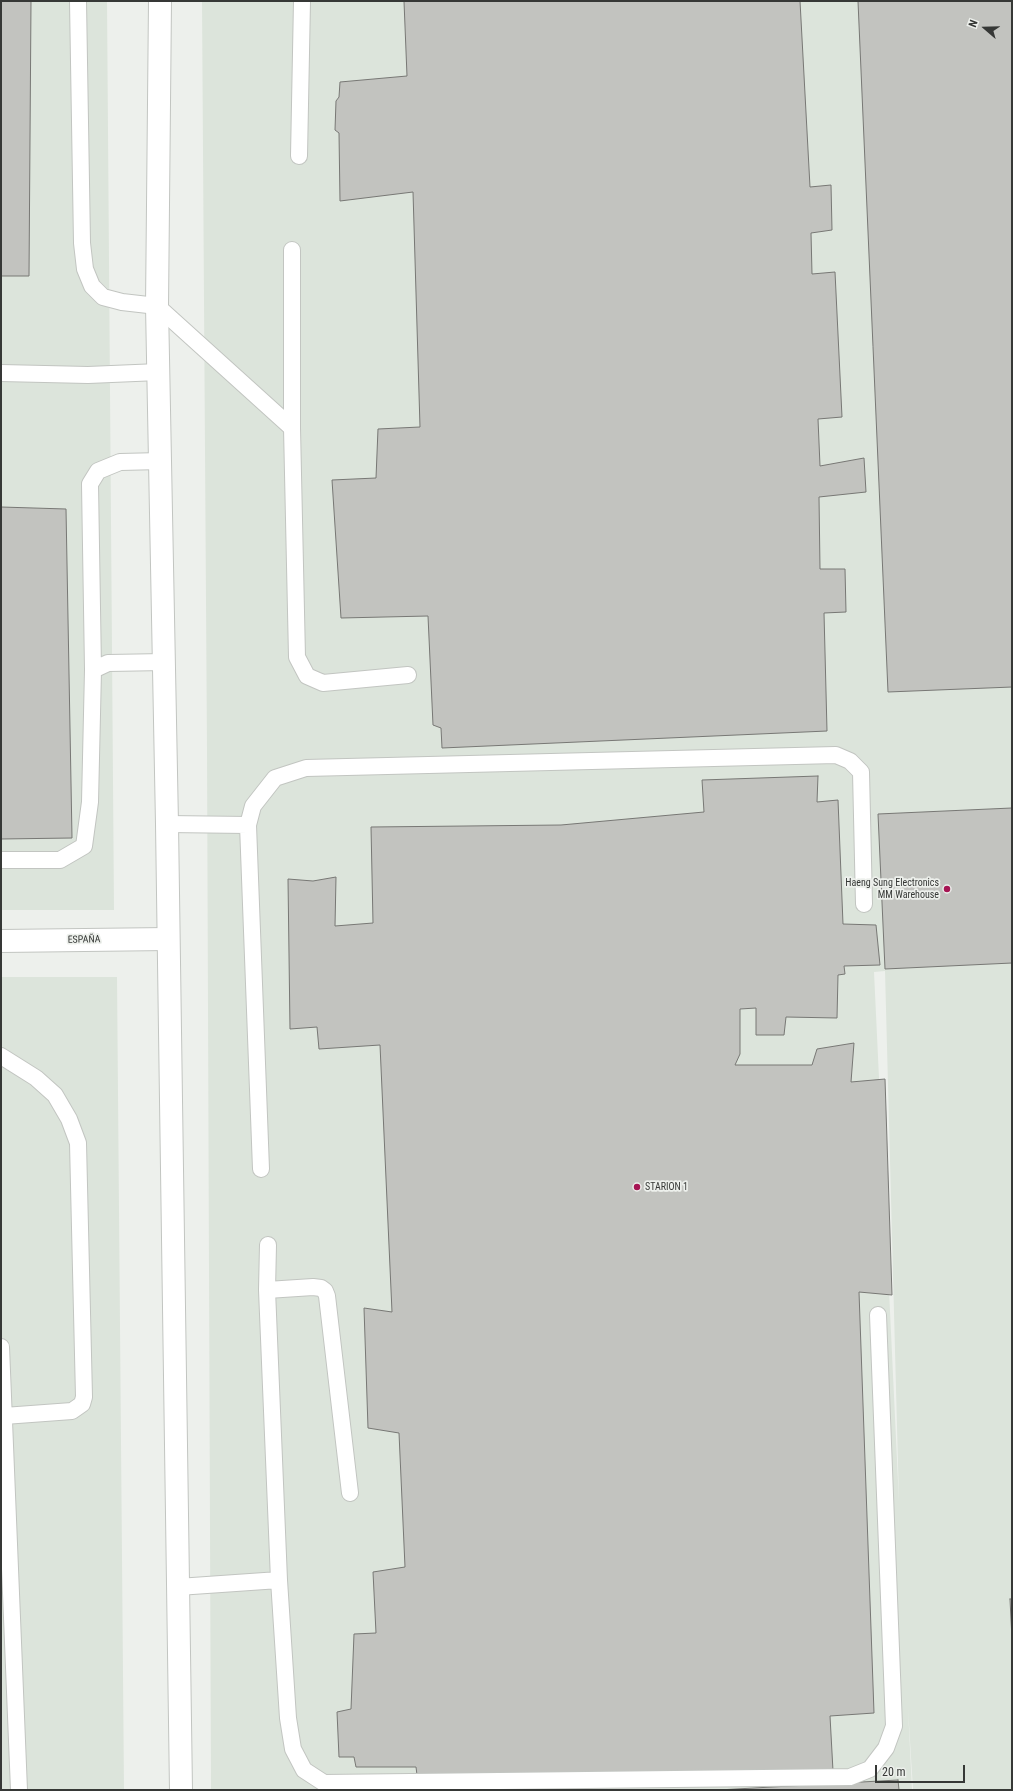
<!DOCTYPE html>
<html>
<head>
<meta charset="utf-8">
<style>
  body { margin:0 }
  #map { position:relative; width:1013px; height:1791px; overflow:hidden; background:#edf0ec; font-family:"Roboto Condensed",sans-serif }
  canvas { display:block }
  .frame { position:absolute; inset:0; border:2px solid #363836; pointer-events:none }
  .north { position:absolute; left:965px; top:8px; width:40px; height:40px; -webkit-text-stroke:3px #edf0ec; paint-order:stroke; rotate:290deg; font-size:11px; font-weight:700; line-height:16px; text-align:center; color:#363836 }
  .north::after { content:''; display:block; margin:auto; width:14px; height:18px; background:#363836; clip-path:polygon(50% 0,100% 100%,50% 72%,0 100%) }
  .scale { position:absolute; left:875px; top:1765px; width:90px; height:18px; box-sizing:border-box; border:2px solid #363836; border-top:0; padding-left:5px; font-size:12px; line-height:14px; white-space:nowrap; color:#363836; -webkit-text-stroke:3px #edf0ec; paint-order:stroke }
</style>
</head>
<body>
<div id="map">
<canvas width="1013" height="1791"></canvas>
<div class="frame"></div>
<div class="north">N</div>
<div class="scale">20 m</div>
</div>
<script>
const ctx = document.querySelector('canvas').getContext('2d');
ctx.lineJoin = 'round';
function fillPath(path, color) {
  ctx.fillStyle = color;
  ctx.fill(path, 'evenodd');
}
function toPath(rows) {
  const path = new Path2D();
  for (const r of rows) {
    path.moveTo(r[0], r[1]);
    for (let i = 2; i < r.length; i += 2) path.lineTo(r[i], r[i + 1]);
  }
  return path;
}
function trace(path, color, width, dash) {
  ctx.strokeStyle = color;
  ctx.lineWidth = width;
  ctx.lineCap = dash ? 'butt' : 'round';
  ctx.setLineDash(dash || []);
  ctx.stroke(path);
}
function write(font, color, halo, rows, align = 'center') {
  ctx.font = font + ' "Roboto Condensed",sans-serif';
  ctx.lineWidth = 3.5;
  ctx.setLineDash([]);
  ctx.textBaseline = 'middle';
  ctx.strokeStyle = halo;
  ctx.fillStyle = color;
  for (const [text, x, y, turn = 0] of rows) {
    ctx.save();
    ctx.translate(x, y);
    ctx.rotate((+turn || 0) * Math.PI / 180);
    ctx.textAlign = isNaN(turn) ? turn : align;
    if (halo) ctx.strokeText(text, 0, 0);
    ctx.fillText(text, 0, 0);
    ctx.restore();
  }
}
fillPath(toPath([
  [1,1,107,1,114,910,1,910],
  [202,1,1012,1,1012,1790,913,1790,908,1708,912,1790,211,1790,207,750],
  [885,971,899,1502,874,972],
  [1,977,117,977,124,1790,1,1790]
]), '#dce4db');
const building = toPath([
  [1,1,31,1,29,276,1,276,1,1],
  [404,1,800,1,810,187,831,185,832,230,811,233,812,274,835,272,842,417,818,419,820,466,864,458,866,492,819,497,820,569,845,569,846,612,824,613,827,731,442,748,441,728,433,725,428,616,341,618,332,480,376,478,378,429,420,427,413,192,340,201,339,133,335,130,336,101,339,97,340,82,407,76,404,1],
  [858,1,1012,1,1012,687,888,692,858,1],
  [1,507,66,509,72,838,1,839,1,507],
  [818,776,817,802,838,800,843,924,876,925,880,965,844,966,845,974,838,975,837,1018,786,1017,784,1035,756,1035,756,1008,740,1009,740,1054,735,1065,812,1065,817,1049,854,1043,851,1082,885,1079,892,1295,859,1292,874,1713,830,1716,833,1771,417,1775,416,1767,356,1767,354,1757,339,1757,337,1712,351,1709,354,1634,376,1633,373,1572,405,1567,399,1433,368,1428,364,1308,392,1312,380,1045,319,1049,317,1027,290,1029,288,879,313,881,336,877,335,926,373,923,371,827,561,825,704,812,702,780,818,776],
  [1012,808,1012,963,885,969,878,814,1012,808],
  [1010,1599,1012,1599,1012,1639,1010,1599],
  [898,1780,899,1790,718,1790,898,1780]
]);
fillPath(building, '#c2c3bf');
trace(building, '#787875', 1);
const lane = toPath([
  [78,1,82,243,85,269,92,286,103,297,122,302,157,306,292,428],
  [299,156,302,1],
  [292,250,292,428,297,657,307,676,323,683,408,675],
  [1,373,88,375,159,372],
  [93,670,90,484,98,471,120,462,161,461],
  [167,824,248,825],
  [1,860,60,860,84,846,90,802,93,670,108,663,165,662],
  [1,1056,36,1078,55,1095,69,1119,78,1143,84,1397,82,1404,72,1411,4,1416],
  [261,1169,248,825,253,806,275,778,306,768,836,755,850,761,861,772,864,904],
  [268,1245,267,1290,279,1580,288,1718,293,1749,304,1770,324,1783,850,1777,870,1769,886,1748,894,1726,878,1315],
  [267,1290,313,1287,321,1288,325,1291,327,1296,350,1493],
  [1,1347,19,1790],
  [178,1587,279,1580]
]);
const street = toPath([
  [1,941,168,939]
]);
const secondary = toPath([
  [160,1,157,306,167,824,181,1790]
]);
trace(lane, '#c2c5c1', 18);
trace(street, '#c2c5c1', 24);
trace(secondary, '#c2c5c1', 24);
trace(lane, '#fff', 16);
trace(street, '#fff', 22);
trace(secondary, '#fff', 22);
for (const [x, y, r, color] of [
  [947,889,4,"#a61553"],
  [637,1187,4,"#a61553"]
]) {
  const dot = new Path2D();
  dot.arc(x, y, r, 0, 2 * Math.PI);
  ctx.fillStyle = color;
  ctx.fill(dot);
  trace(dot, '#edf0ec', 1.5);
}
write('10px', '#363836', '#edf0ec', [
  ["Haeng Sung Electronics",939,883],
  ["MM Warehouse",939,895],
  ["STARION 1",645,1187,"left"]
], 'right');
write('10px', '#363836', '#edf0ec', [
  ["ESPAÑA",84,940,-1]
]);
</script>
</body>
</html>
